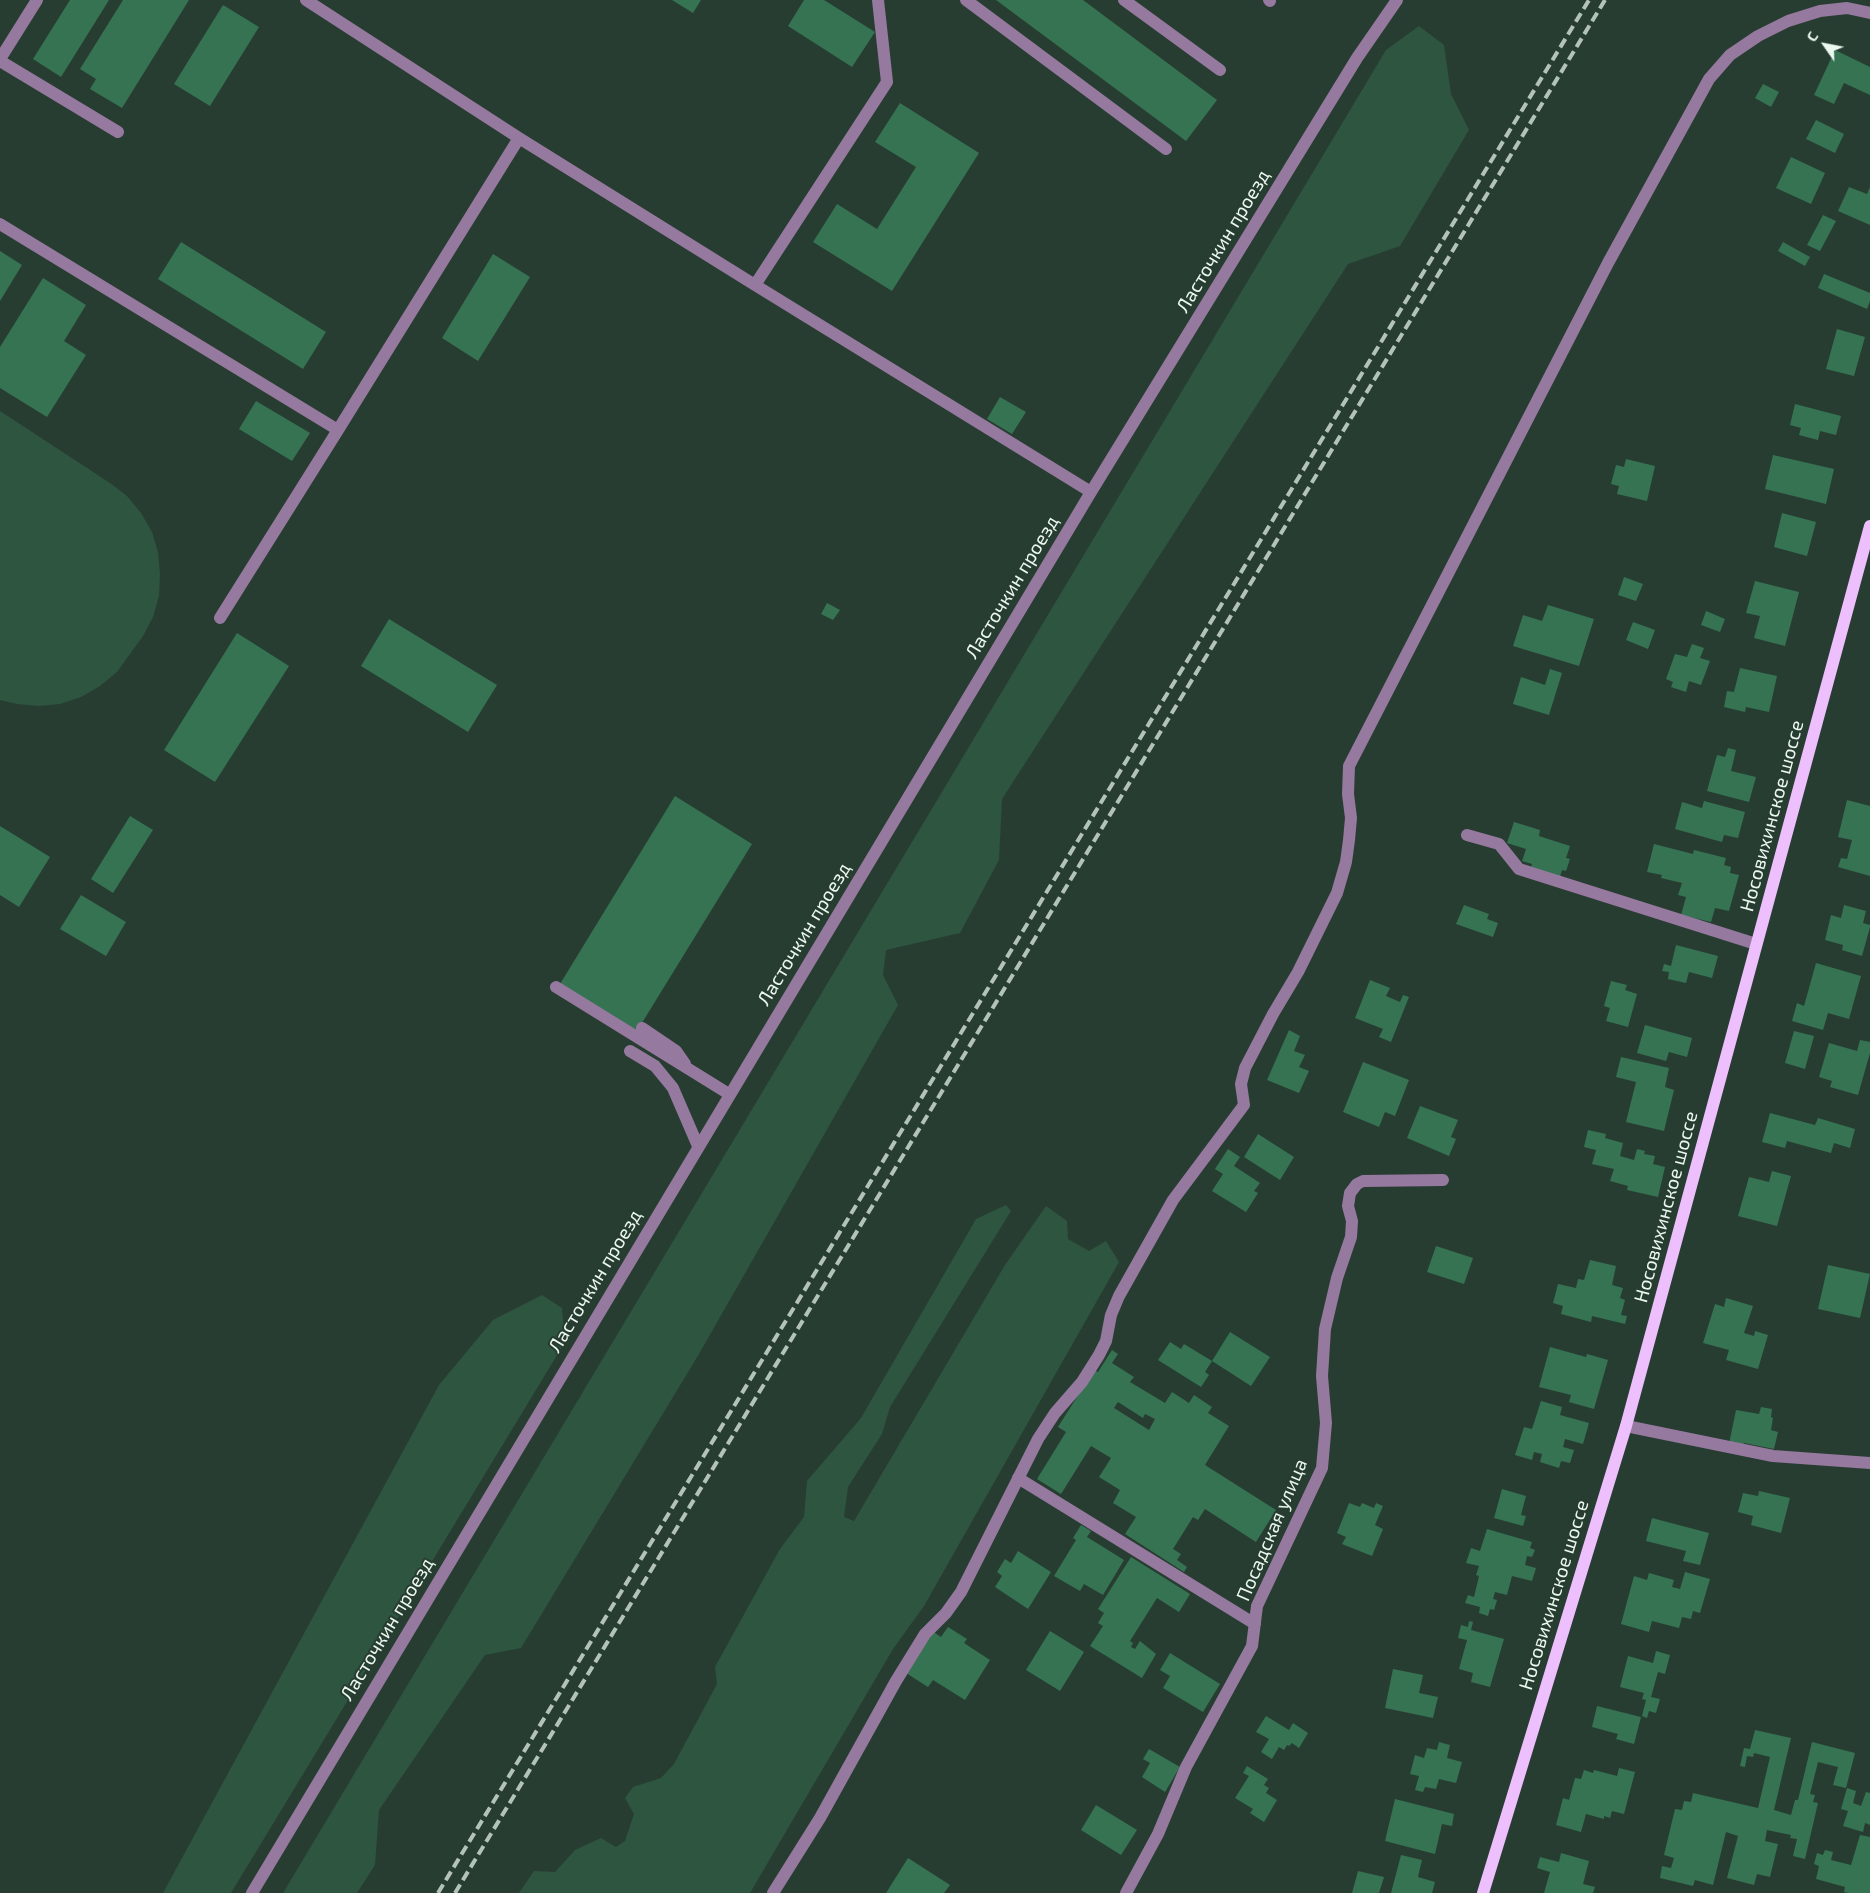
<!DOCTYPE html>
<html>
<head>
<meta charset="utf-8">
<style>
  body { margin:0 }
  #map { position:relative; width:1870px; height:1893px; overflow:hidden; background:#283d31; font-family:"Exo 2",sans-serif }
  canvas { display:block }
  .north { position:absolute; left:1800px; top:20px; width:50px; height:50px; -webkit-text-stroke:4px #283d31; paint-order:stroke; rotate:303deg; font-size:14px; font-weight:700; line-height:20px; text-align:center; color:#ebf8f0 }
  .north::after { content:''; display:block; margin:auto; width:18px; height:22px; background:#ebf8f0; clip-path:polygon(50% 0,100% 100%,50% 72%,0 100%) }
</style>
</head>
<body>
<div id="map">
<canvas width="1870" height="1893"></canvas>
<div class="north">С</div>
</div>
<script>
const ctx = document.querySelector('canvas').getContext('2d');
ctx.lineJoin = 'round';
function fillPath(path, color) {
  ctx.fillStyle = color;
  ctx.fill(path, 'evenodd');
}
function toPath(rows) {
  const path = new Path2D();
  for (const r of rows) {
    path.moveTo(r[0], r[1]);
    for (let i = 2; i < r.length; i += 2) path.lineTo(r[i], r[i + 1]);
  }
  return path;
}
function trace(path, color, width, dash) {
  ctx.strokeStyle = color;
  ctx.lineWidth = width;
  ctx.lineCap = dash ? 'butt' : 'round';
  ctx.setLineDash(dash || []);
  ctx.stroke(path);
}
function write(font, color, halo, rows, align = 'center') {
  ctx.font = font + ' "Exo 2",sans-serif';
  ctx.lineWidth = 4;
  ctx.setLineDash([]);
  ctx.textBaseline = 'middle';
  ctx.strokeStyle = halo;
  ctx.fillStyle = color;
  for (const [text, x, y, turn = 0] of rows) {
    ctx.save();
    ctx.translate(x, y);
    ctx.rotate((+turn || 0) * Math.PI / 180);
    ctx.textAlign = isNaN(turn) ? turn : align;
    if (halo) ctx.strokeText(text, 0, 0);
    ctx.fillText(text, 0, 0);
    ctx.restore();
  }
}
fillPath(toPath([
  [1419,26,1444,45,1451,94,1469,130,1400,246,1348,264,1002,799,999,860,960,933,886,950,883,975,898,1005,699,1354,521,1648,485,1655,379,1810,375,1865,357,1893,283,1893,1386,50],
  [0,411,110,483,127,496,141,513,152,532,158,552,160,574,159,596,153,617,143,636,117,672,100,686,81,697,60,704,39,706,17,704,0,700],
  [1006,1205,1011,1211,890,1407,882,1434,848,1487,844,1517,854,1521,1005,1265,1046,1206,1067,1221,1068,1239,1089,1251,1106,1241,1119,1262,924,1606,893,1649,750,1893,519,1893,534,1871,555,1872,575,1850,601,1838,616,1847,625,1841,634,1814,625,1798,633,1787,661,1778,674,1764,717,1684,715,1667,780,1549,804,1517,807,1481,861,1418,976,1219],
  [542,1295,562,1308,565,1342,231,1893,163,1893,439,1385,493,1320]
]), '#2e5540');
fillPath(toPath([
  [70,0,109,0,61,77,33,59],
  [123,0,189,0,122,108,90,89,96,79,80,69],
  [672,0,701,0,693,13],
  [804,0,824,0,875,32,852,67,788,26],
  [996,0,1083,0,1217,100,1186,141],
  [223,5,259,27,210,106,174,84],
  [1835,50,1870,67,1870,95,1844,83,1834,104,1814,95],
  [1763,84,1779,92,1771,107,1755,98],
  [900,103,979,153,892,291,813,242,837,204,877,229,916,167,875,142],
  [1816,120,1844,134,1835,153,1806,139],
  [1791,157,1825,173,1811,204,1776,188],
  [1849,187,1867,194,1870,187,1870,225,1838,211],
  [1823,215,1836,221,1820,251,1807,245],
  [181,242,326,332,303,369,158,279],
  [1783,242,1810,257,1805,266,1778,251],
  [0,251,22,265,0,301],
  [493,254,530,277,478,361,442,338],
  [1824,274,1870,293,1870,301,1867,309,1818,288],
  [43,278,86,305,64,341,86,355,47,417,0,388,0,347],
  [1837,329,1865,337,1854,376,1826,369],
  [1000,397,1026,412,1012,434,987,419],
  [256,401,310,433,292,461,239,429],
  [1795,404,1841,416,1836,435,1820,431,1818,440,1799,435,1801,428,1790,425],
  [1773,455,1834,469,1826,504,1765,489],
  [1626,459,1655,466,1647,501,1617,494,1619,486,1611,484,1616,465,1624,467],
  [1782,513,1816,522,1807,556,1774,547],
  [1624,577,1643,584,1636,601,1618,595],
  [1755,581,1799,592,1785,646,1754,638,1760,616,1746,613],
  [827,603,840,610,833,620,821,614],
  [1548,605,1594,619,1579,666,1513,646,1523,615,1542,621],
  [1706,611,1725,619,1720,632,1701,625],
  [389,619,497,685,468,732,361,666],
  [1633,622,1655,630,1648,649,1626,640],
  [237,633,289,666,215,782,164,750],
  [1692,644,1704,648,1700,658,1710,661,1701,685,1689,681,1686,692,1671,687,1673,682,1666,679,1675,654,1687,657],
  [1740,668,1777,676,1769,712,1746,707,1745,712,1724,707,1727,691,1734,692],
  [1550,669,1562,673,1549,715,1513,704,1521,677,1545,685],
  [1728,748,1736,750,1731,771,1756,777,1749,802,1707,791,1717,755,1725,757],
  [675,796,752,844,637,1031,560,984],
  [1847,800,1870,806,1870,876,1838,867,1841,858,1847,859,1852,840,1838,837],
  [1704,801,1745,812,1738,838,1724,835,1722,842,1675,829,1682,802,1702,808],
  [130,816,153,830,113,893,91,879],
  [1514,822,1540,830,1539,836,1570,846,1566,858,1570,859,1566,871,1562,870,1559,880,1530,871,1532,864,1522,861,1526,849,1507,843],
  [0,826,50,857,19,907,0,895],
  [1654,844,1693,854,1694,850,1726,858,1724,865,1731,867,1730,873,1739,875,1729,911,1715,908,1711,922,1681,915,1686,897,1678,895,1682,883,1661,878,1662,875,1647,872],
  [81,895,126,922,106,956,60,929],
  [1464,905,1489,914,1487,919,1498,923,1493,937,1456,924],
  [1844,905,1866,911,1863,923,1870,925,1870,927,1862,956,1842,950,1843,945,1825,940,1831,915,1841,918],
  [1676,945,1718,956,1712,978,1689,972,1686,983,1668,979,1669,972,1662,971,1664,964,1671,966],
  [1816,963,1861,976,1849,1019,1828,1013,1823,1030,1792,1021,1797,1003,1804,1006],
  [1370,980,1390,988,1386,996,1400,1002,1403,995,1409,997,1391,1042,1379,1037,1383,1029,1355,1018],
  [1611,981,1627,985,1625,990,1637,994,1628,1027,1606,1021,1610,1008,1604,1006],
  [1645,1025,1692,1038,1687,1057,1669,1052,1666,1061,1637,1053],
  [1289,1030,1300,1036,1294,1051,1305,1055,1299,1067,1309,1071,1299,1093,1267,1080],
  [1794,1031,1814,1036,1805,1069,1785,1063],
  [1860,1040,1870,1042,1870,1053,1858,1095,1830,1087,1832,1081,1819,1077,1829,1043,1857,1051],
  [1621,1057,1669,1068,1665,1087,1674,1090,1664,1131,1626,1122,1636,1082,1616,1077],
  [1363,1062,1409,1080,1395,1116,1385,1112,1379,1127,1343,1112],
  [1420,1106,1458,1120,1451,1137,1456,1139,1449,1156,1407,1138],
  [1770,1113,1815,1125,1818,1118,1855,1129,1850,1148,1834,1143,1831,1153,1787,1141,1785,1148,1762,1142],
  [1588,1130,1606,1134,1605,1138,1623,1143,1620,1156,1634,1160,1637,1149,1645,1151,1644,1154,1655,1156,1653,1164,1665,1167,1658,1197,1627,1190,1628,1186,1610,1181,1614,1169,1592,1164,1596,1150,1584,1147],
  [1258,1134,1294,1157,1280,1180,1244,1157],
  [1228,1149,1240,1157,1234,1166,1260,1183,1254,1191,1258,1193,1246,1212,1212,1191,1223,1174,1215,1169],
  [1772,1171,1791,1176,1777,1226,1738,1216,1749,1177,1769,1182],
  [1436,1246,1473,1258,1464,1284,1427,1272],
  [1590,1260,1616,1266,1612,1285,1623,1288,1620,1298,1625,1300,1621,1315,1627,1316,1625,1324,1592,1316,1591,1322,1561,1314,1563,1306,1553,1303,1558,1284,1576,1288,1578,1279,1584,1280],
  [1828,1265,1870,1274,1860,1318,1818,1309],
  [1726,1298,1753,1306,1744,1333,1754,1336,1755,1331,1768,1335,1758,1369,1726,1360,1729,1350,1703,1343,1715,1304,1724,1307],
  [1230,1332,1270,1357,1251,1386,1212,1361],
  [1170,1342,1181,1349,1184,1344,1212,1361,1205,1372,1209,1375,1201,1387,1158,1360],
  [1550,1347,1586,1357,1587,1354,1608,1360,1594,1409,1569,1402,1571,1395,1539,1387],
  [1112,1350,1118,1354,1112,1363,1134,1377,1130,1382,1165,1403,1172,1392,1189,1403,1194,1395,1212,1407,1208,1413,1229,1426,1205,1465,1276,1510,1256,1542,1205,1509,1198,1520,1193,1517,1173,1549,1181,1554,1177,1560,1187,1567,1184,1572,1125,1534,1136,1517,1113,1503,1120,1490,1099,1477,1111,1458,1091,1446,1061,1494,1037,1479,1066,1432,1058,1427,1094,1370,1098,1372],
  [1118,1402,1143,1418,1145,1414,1155,1419,1149,1430,1114,1408],
  [1541,1401,1562,1407,1560,1415,1589,1423,1583,1444,1565,1439,1563,1447,1574,1450,1570,1463,1561,1461,1559,1468,1540,1462,1542,1454,1534,1452,1532,1460,1515,1455,1524,1427,1532,1429],
  [1761,1407,1772,1409,1771,1417,1773,1418,1771,1430,1778,1432,1774,1449,1744,1443,1743,1447,1729,1444,1736,1410,1759,1414],
  [1502,1489,1526,1496,1521,1515,1526,1516,1523,1526,1494,1518],
  [1759,1491,1790,1498,1781,1533,1751,1525,1753,1516,1738,1512,1743,1493,1758,1496],
  [1349,1503,1360,1507,1362,1503,1374,1508,1376,1503,1383,1506,1375,1525,1383,1529,1372,1556,1342,1544,1346,1537,1337,1533],
  [1652,1518,1709,1533,1700,1565,1683,1561,1686,1551,1646,1541],
  [1081,1525,1091,1531,1087,1537,1124,1560,1103,1595,1084,1584,1080,1591,1054,1576,1076,1540,1073,1538],
  [1487,1529,1532,1542,1530,1548,1535,1550,1532,1557,1527,1556,1525,1565,1536,1568,1532,1581,1512,1576,1507,1595,1495,1592,1493,1599,1497,1600,1494,1610,1490,1609,1488,1616,1479,1613,1480,1607,1465,1603,1468,1595,1474,1597,1479,1576,1476,1575,1479,1566,1466,1563,1471,1548,1480,1551],
  [1018,1551,1051,1572,1028,1609,995,1587,1002,1576,997,1572,1005,1559,1011,1563],
  [1131,1557,1190,1594,1179,1612,1157,1598,1130,1641,1133,1643,1131,1647,1135,1649,1140,1641,1156,1654,1142,1678,1090,1646,1103,1626,1098,1623,1104,1613,1098,1609],
  [1685,1572,1710,1579,1700,1613,1693,1611,1691,1619,1682,1617,1679,1628,1652,1621,1649,1632,1621,1624,1634,1576,1647,1580,1649,1573,1674,1580,1672,1587,1680,1589],
  [1469,1621,1473,1622,1471,1630,1504,1639,1490,1687,1471,1682,1473,1673,1459,1669,1467,1640,1458,1638,1461,1625,1468,1627],
  [948,1627,967,1639,964,1643,990,1660,965,1700,933,1680,928,1687,906,1673,932,1631,941,1637],
  [1050,1631,1084,1652,1060,1691,1026,1670],
  [1656,1651,1670,1655,1665,1674,1658,1672,1651,1697,1660,1699,1656,1713,1649,1711,1647,1718,1642,1716,1646,1700,1642,1699,1644,1693,1620,1687,1628,1656,1653,1663],
  [1170,1653,1220,1684,1203,1712,1163,1688,1170,1676,1160,1670],
  [1393,1669,1423,1675,1419,1693,1438,1697,1433,1718,1385,1708],
  [1597,1706,1641,1717,1634,1744,1616,1739,1618,1734,1592,1727],
  [1266,1716,1289,1730,1293,1723,1308,1733,1299,1748,1292,1743,1289,1746,1287,1745,1284,1750,1279,1747,1272,1759,1261,1752,1269,1739,1256,1732],
  [1755,1730,1791,1738,1774,1810,1791,1815,1795,1800,1798,1800,1812,1742,1855,1753,1846,1788,1833,1785,1838,1767,1818,1762,1810,1794,1815,1795,1813,1802,1818,1803,1805,1859,1793,1856,1797,1839,1790,1838,1791,1835,1767,1830,1765,1841,1778,1844,1770,1877,1757,1874,1754,1885,1727,1878,1738,1836,1726,1832,1713,1885,1695,1880,1693,1886,1660,1878,1662,1866,1671,1868,1674,1858,1664,1855,1675,1809,1682,1810,1684,1801,1691,1802,1693,1793,1758,1808,1770,1757,1754,1753,1753,1757,1747,1756,1745,1767,1740,1766,1744,1748,1750,1749],
  [1439,1742,1450,1745,1447,1758,1462,1762,1456,1783,1439,1779,1436,1789,1425,1787,1423,1792,1415,1790,1419,1776,1410,1774,1415,1755,1424,1758,1427,1748,1437,1750],
  [1149,1749,1180,1767,1165,1792,1142,1777,1150,1763,1143,1759],
  [1247,1766,1268,1779,1264,1785,1269,1788,1266,1793,1277,1800,1264,1822,1250,1813,1253,1809,1235,1798,1249,1776,1243,1773],
  [1619,1768,1635,1772,1624,1814,1612,1811,1610,1818,1604,1816,1604,1819,1586,1814,1581,1832,1556,1825,1563,1798,1569,1800,1575,1778,1581,1779,1584,1770,1593,1773,1594,1770,1617,1776],
  [1847,1788,1856,1791,1853,1803,1861,1806,1866,1792,1870,1793,1870,1825,1865,1823,1863,1832,1843,1826,1848,1811,1841,1809],
  [1395,1799,1454,1814,1452,1826,1442,1824,1435,1854,1385,1841],
  [1096,1805,1137,1830,1121,1855,1081,1830],
  [1860,1835,1870,1837,1870,1893,1848,1893,1844,1892,1845,1887,1816,1879,1819,1866,1814,1864,1817,1853,1823,1855,1825,1850,1833,1852,1831,1860,1851,1865],
  [1561,1853,1589,1861,1583,1884,1595,1887,1593,1893,1544,1893,1550,1872,1537,1868,1540,1857,1559,1862],
  [1401,1855,1422,1860,1418,1877,1435,1882,1432,1893,1391,1893],
  [908,1858,950,1885,944,1893,886,1893],
  [1358,1871,1384,1877,1379,1893,1352,1893]
]), '#357353');
trace(toPath([
  [306,0,519,138,755,285,887,82,878,0],
  [966,0,1166,149],
  [1124,0,1220,70],
  [1269,0,1270,1],
  [0,59,37,0],
  [0,61,118,132],
  [0,224,338,430],
  [755,285,1091,492],
  [220,618,338,430,519,138],
  [1467,835,1499,844,1519,869,1756,944],
  [556,987,729,1094],
  [642,1028,676,1051,685,1064],
  [630,1051,655,1066,673,1088,698,1146],
  [1626,1426,1773,1456,1870,1463],
  [1018,1478,1255,1624],
  [252,1893,1091,492,1357,58,1397,0],
  [773,1893,820,1818,896,1681,925,1634,946,1613,961,1592,1038,1439,1055,1413,1082,1382,1099,1355,1106,1341,1111,1315,1119,1296,1173,1200,1244,1105,1241,1084,1245,1068,1273,1014,1298,972,1337,893,1346,862,1349,840,1351,818,1348,794,1349,766,1608,263,1709,79,1730,55,1758,36,1788,21,1820,11,1847,8,1870,13],
  [1126,1893,1158,1834,1186,1767,1252,1646,1257,1606,1322,1468,1326,1423,1322,1376,1325,1329,1337,1278,1351,1237,1352,1221,1348,1206,1350,1193,1357,1184,1363,1181,1443,1180]
]), '#96799f', 12);
trace(toPath([
  [1483,1893,1626,1426,1870,526]
]), '#eebffd', 12);
trace(toPath([
  [438,1893,1589,0],
  [455,1893,1605,0]
]), '#b4c3ba', 4, [10, 5]);
write('19px', '#ebf8f0', '#283d31', [
  ["Ласточкин проезд",1223,241,-59],
  ["Ласточкин проезд",1012,587,-59],
  ["Носовихинское шоссе",1772,816,-75],
  ["Ласточкин проезд",804,934,-59],
  ["Носовихинское шоссе",1666,1207,-75],
  ["Ласточкин проезд",595,1281,-59],
  ["Посадская улица",1272,1530,-67],
  ["Носовихинское шоссе",1554,1595,-73],
  ["Ласточкин проезд",387,1629,-59]
]);
</script>
</body>
</html>
